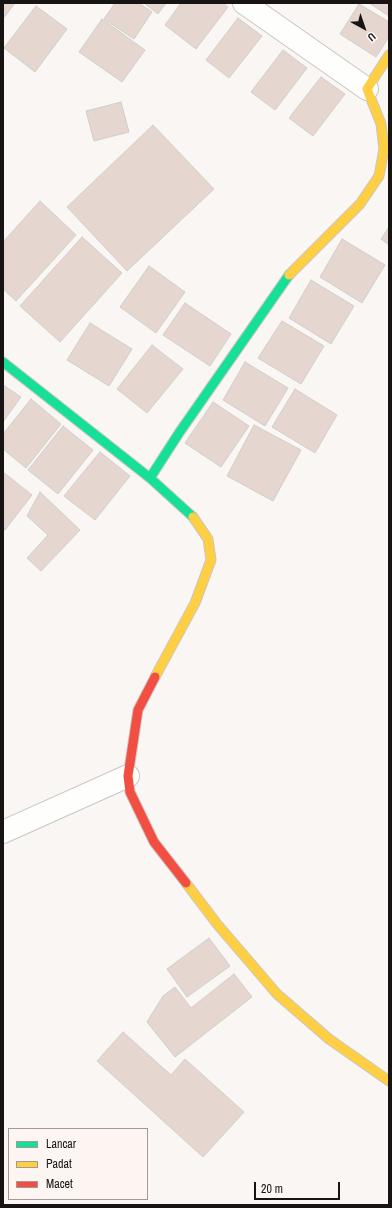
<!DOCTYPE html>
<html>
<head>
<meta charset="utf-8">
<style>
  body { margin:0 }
  #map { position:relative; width:392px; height:1208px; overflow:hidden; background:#faf6f4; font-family:"Archivo Narrow",sans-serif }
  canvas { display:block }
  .frame { position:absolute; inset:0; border:4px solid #171413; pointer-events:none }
  .legend { position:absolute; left:8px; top:1128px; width:140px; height:72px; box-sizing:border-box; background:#fcf5f2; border:1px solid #a09b99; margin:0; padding:5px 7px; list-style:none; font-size:12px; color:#171413 }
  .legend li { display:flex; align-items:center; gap:8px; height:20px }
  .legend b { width:20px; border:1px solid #a09b99 }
  .north { position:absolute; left:344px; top:8px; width:40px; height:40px; -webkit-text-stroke:3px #fcf5f2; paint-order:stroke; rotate:140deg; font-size:11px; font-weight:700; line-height:16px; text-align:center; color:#171413 }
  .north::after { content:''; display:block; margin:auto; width:14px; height:18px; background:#171413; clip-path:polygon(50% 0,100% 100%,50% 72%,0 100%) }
  .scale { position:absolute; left:254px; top:1182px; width:86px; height:18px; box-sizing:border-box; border:2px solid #171413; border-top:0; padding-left:5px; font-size:12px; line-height:14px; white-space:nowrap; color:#171413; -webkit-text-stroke:3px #fcf5f2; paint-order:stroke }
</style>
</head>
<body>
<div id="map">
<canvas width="392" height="1208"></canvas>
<div class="frame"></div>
<ul class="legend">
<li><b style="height:5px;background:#16e098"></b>Lancar</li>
<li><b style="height:5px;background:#ffcf43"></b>Padat</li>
<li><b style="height:5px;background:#f24e42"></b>Macet</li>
</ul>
<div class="north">U</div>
<div class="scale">20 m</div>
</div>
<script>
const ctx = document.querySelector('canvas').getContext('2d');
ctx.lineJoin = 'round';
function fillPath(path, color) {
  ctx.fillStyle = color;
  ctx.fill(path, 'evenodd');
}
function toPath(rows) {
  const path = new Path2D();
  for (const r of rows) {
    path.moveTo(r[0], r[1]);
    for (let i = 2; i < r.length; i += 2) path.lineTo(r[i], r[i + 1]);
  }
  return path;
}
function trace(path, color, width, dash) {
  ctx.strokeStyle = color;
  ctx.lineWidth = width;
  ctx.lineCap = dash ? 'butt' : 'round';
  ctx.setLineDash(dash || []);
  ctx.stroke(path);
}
const building = toPath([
  [3,3,15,3,3,19,3,3],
  [115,3,139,3,152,12,134,39,104,19,115,3],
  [144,3,166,3,158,14,144,3],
  [181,3,223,3,228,7,196,49,165,25,181,3],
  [369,3,389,3,389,16,369,3],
  [359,4,389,22,389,37,376,57,340,34,359,4],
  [36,6,67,29,35,72,4,48,36,6],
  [238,18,262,36,229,78,206,60,238,18],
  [102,19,145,50,122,82,79,52,102,19],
  [283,50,307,68,275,110,251,92,283,50],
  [321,77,345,94,313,136,289,118,321,77],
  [121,102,129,132,94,141,86,111,121,102],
  [153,125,214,189,127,271,67,207,153,125],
  [40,201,76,235,16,301,3,289,3,242,40,201],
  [389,227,389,245,381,239,389,227],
  [82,237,122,273,60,342,20,306,82,237],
  [342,239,385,265,362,303,320,277,342,239],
  [149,266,185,292,156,333,120,307,149,266],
  [311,280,354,306,331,344,289,318,311,280],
  [185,303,231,334,210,366,163,335,185,303],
  [282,321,324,346,301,384,258,358,282,321],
  [90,323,132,349,109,386,67,360,90,323],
  [152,345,183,369,147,413,117,389,152,345],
  [245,362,288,388,265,426,223,400,245,362],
  [3,385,21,397,3,422,3,385],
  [295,389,337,415,315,453,272,427,295,389],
  [31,399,61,424,26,468,3,449,3,434,31,399],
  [213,402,249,426,221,467,185,443,213,402],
  [254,425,301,450,273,501,227,476,254,425],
  [63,426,93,450,58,494,28,470,63,426],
  [100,452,130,476,95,520,64,496,100,452],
  [3,472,32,495,5,530,3,528,3,472],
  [40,492,80,530,41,571,27,558,48,535,27,516,40,492],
  [209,938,230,966,187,997,167,969,209,938],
  [234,974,252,997,175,1057,147,1022,163,996,175,987,191,1008,234,974],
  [123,1032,171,1075,185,1059,244,1112,203,1157,97,1061,123,1032]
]);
fillPath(building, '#e5d7d0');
trace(building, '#d0cdcb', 1);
const street = toPath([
  [244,3,367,89],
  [3,832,128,776]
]);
const fast = toPath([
  [3,362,150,478,193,517],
  [150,478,179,433,289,275]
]);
const slow = toPath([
  [289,275,360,204,379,176,384,149,381,124,367,89,389,55],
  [155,677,195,603,211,560,208,539,193,517],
  [186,883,217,924,277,994,329,1039,389,1081]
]);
const jam = toPath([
  [155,677,138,710,128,776,130,792,154,842,186,883]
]);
trace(street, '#c9c6c4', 24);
trace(fast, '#c9c6c4', 11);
trace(slow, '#c9c6c4', 11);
trace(jam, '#c9c6c4', 11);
trace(street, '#fefefd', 22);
trace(fast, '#16e098', 9);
trace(slow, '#ffcf43', 9);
trace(jam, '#f24e42', 9);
</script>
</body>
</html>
